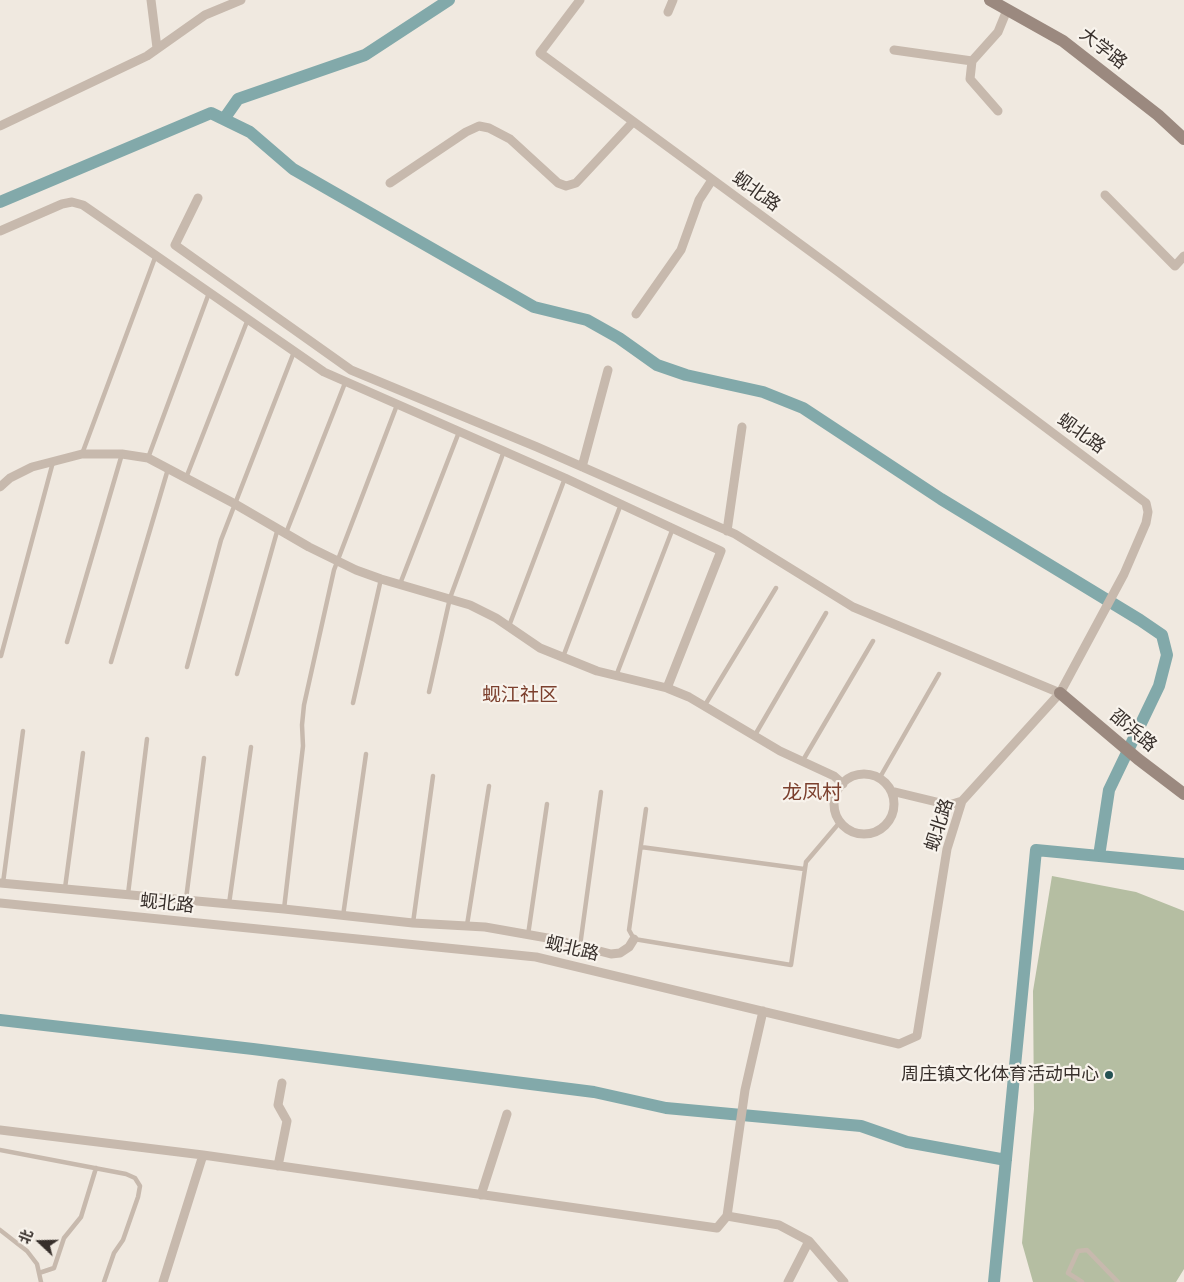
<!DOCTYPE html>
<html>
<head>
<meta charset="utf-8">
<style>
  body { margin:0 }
  #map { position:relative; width:1184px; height:1282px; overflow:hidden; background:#f0e9e0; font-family:Manrope,"Noto Sans SC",sans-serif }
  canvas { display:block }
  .north { position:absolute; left:15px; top:1217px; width:50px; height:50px; -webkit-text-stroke:4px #f8f3ec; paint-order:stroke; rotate:291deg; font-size:14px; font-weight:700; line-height:20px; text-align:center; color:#372f2b }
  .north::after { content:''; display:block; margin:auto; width:18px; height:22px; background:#372f2b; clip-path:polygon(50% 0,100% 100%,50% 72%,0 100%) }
</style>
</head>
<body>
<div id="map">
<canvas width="1184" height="1282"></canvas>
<div class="north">北</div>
</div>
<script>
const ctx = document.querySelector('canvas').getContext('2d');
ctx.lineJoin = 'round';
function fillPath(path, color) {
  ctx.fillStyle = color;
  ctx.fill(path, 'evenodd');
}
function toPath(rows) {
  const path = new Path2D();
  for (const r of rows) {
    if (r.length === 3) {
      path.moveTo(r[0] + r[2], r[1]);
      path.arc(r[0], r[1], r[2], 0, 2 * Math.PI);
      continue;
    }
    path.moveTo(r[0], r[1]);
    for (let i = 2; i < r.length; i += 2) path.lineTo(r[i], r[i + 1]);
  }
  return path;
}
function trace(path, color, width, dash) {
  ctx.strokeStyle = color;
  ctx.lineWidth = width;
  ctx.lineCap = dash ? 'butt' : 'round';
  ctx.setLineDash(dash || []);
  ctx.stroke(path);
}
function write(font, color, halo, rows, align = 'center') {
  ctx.font = font + ' Manrope,"Noto Sans SC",sans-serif';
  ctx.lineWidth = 4.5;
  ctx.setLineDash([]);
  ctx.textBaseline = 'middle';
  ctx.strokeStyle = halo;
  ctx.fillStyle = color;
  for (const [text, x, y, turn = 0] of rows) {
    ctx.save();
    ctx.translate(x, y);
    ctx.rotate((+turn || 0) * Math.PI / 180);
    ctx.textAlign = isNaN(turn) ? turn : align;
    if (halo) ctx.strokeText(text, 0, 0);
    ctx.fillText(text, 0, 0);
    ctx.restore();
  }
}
fillPath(toPath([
  [1052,876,1136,892,1184,911,1184,1269,1176,1282,1033,1282,1022,1243,1034,1109,1033,991]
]), '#b5bea2');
trace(toPath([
  [224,119,238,99,365,55,449,0],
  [0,202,211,113,250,132,293,169,534,307,587,320,619,338,657,365,686,375,763,392,803,408,941,499,1140,620,1162,635,1167,655,1159,686,1109,790,1099,856],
  [0,1020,253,1049,594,1092,666,1108,861,1126,907,1142,1006,1160],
  [994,1282,1036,850,1184,864]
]), '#82a9aa', 12);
trace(toPath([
  [82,454,156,255],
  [148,458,209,293],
  [186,478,248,319],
  [286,533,345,383],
  [400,584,459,432],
  [509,626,565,478],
  [67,642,122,454],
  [1,656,53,462],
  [563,657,621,504],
  [111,662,168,469],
  [187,667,221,540,294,352],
  [237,674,278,528],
  [616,676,673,528],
  [429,692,450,598,504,451],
  [353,703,381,579],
  [705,705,776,588],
  [755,735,826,613],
  [802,762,873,641],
  [879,779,939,674],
  [646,809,629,930,634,939,791,965,806,862,840,822],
  [641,847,804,869],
  [3,883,23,731],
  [65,888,83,753],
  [128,894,147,739],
  [186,899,204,758],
  [229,904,251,747],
  [284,909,303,746,302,725,304,705,334,570,397,405],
  [343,916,366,754],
  [413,923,433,776],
  [467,925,489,786],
  [528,935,547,804],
  [580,946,601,792],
  [0,1150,126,1174,135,1178,140,1186,138,1197,123,1240,114,1253,104,1282],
  [0,1230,27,1251,37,1264,41,1282],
  [39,1273,54,1268,64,1238,81,1217,96,1168],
  [1082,1282,1068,1273,1078,1251,1087,1250,1118,1282]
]), '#c7b9ad', 4.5);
trace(toPath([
  [151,0,157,48],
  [668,12,673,0],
  [894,50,972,61],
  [998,111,970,79,972,61,998,32,1007,10],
  [0,126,147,56,205,15,241,0],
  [390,183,466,132,479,126,489,128,510,139,558,183,566,186,576,183,632,123],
  [1105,195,1175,266,1184,256],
  [198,198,175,245,351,370,537,447,735,534,853,607,1060,693],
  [0,231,62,204,72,202,83,205,324,372,565,478,721,551,667,688],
  [636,314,681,250,699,200,712,180],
  [582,467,608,370],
  [0,487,10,478,32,467,82,454,122,454,148,458,235,504,309,547,356,570,381,579,470,605,496,618,540,648,597,671,667,688,689,697,780,751,834,776,843,784],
  [727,531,742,427],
  [864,804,30],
  [891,791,949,805,962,801],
  [0,883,284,909,413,923,485,927,553,939,611,954,620,953,629,947,634,939],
  [0,903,536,957,899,1044,917,1036,947,849,962,801,1060,693,1124,574,1146,523,1148,512,1146,503,837,271,540,53,580,0],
  [0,1130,203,1155,717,1228,727,1216,779,1225,809,1241,844,1282],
  [278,1166,287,1121,278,1105,282,1083],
  [481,1195,507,1114],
  [727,1216,745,1090,763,1011],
  [163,1282,203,1155],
  [788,1282,809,1241]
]), '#c7b9ad', 9);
trace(toPath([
  [990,0,1063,41,1158,115,1184,139],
  [1060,693,1138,759,1184,794]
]), '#9b897f', 12);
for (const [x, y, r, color] of [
  [1109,1075,5,"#255153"]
]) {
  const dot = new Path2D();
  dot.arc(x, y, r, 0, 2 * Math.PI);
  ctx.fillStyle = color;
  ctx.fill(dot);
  trace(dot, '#f8f3ec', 2);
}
write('18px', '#372f2b', '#f8f3ec', [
  ["大学路",1103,49,38],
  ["蚬北路",756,192,36],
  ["蚬北路",1081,434,36],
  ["邵浜路",1133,731,40],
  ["蚬北路",940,825,-72],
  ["蚬北路",167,904,6],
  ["蚬北路",572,949,13]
]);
write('18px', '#372f2b', '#f8f3ec', [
  ["周庄镇文化体育活动中心",1099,1075]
], 'right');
write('19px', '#7c402e', '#f8f3ec', [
  ["蚬江社区",520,696]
]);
write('20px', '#7c402e', '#f8f3ec', [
  ["龙凤村",812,793]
]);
</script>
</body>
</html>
